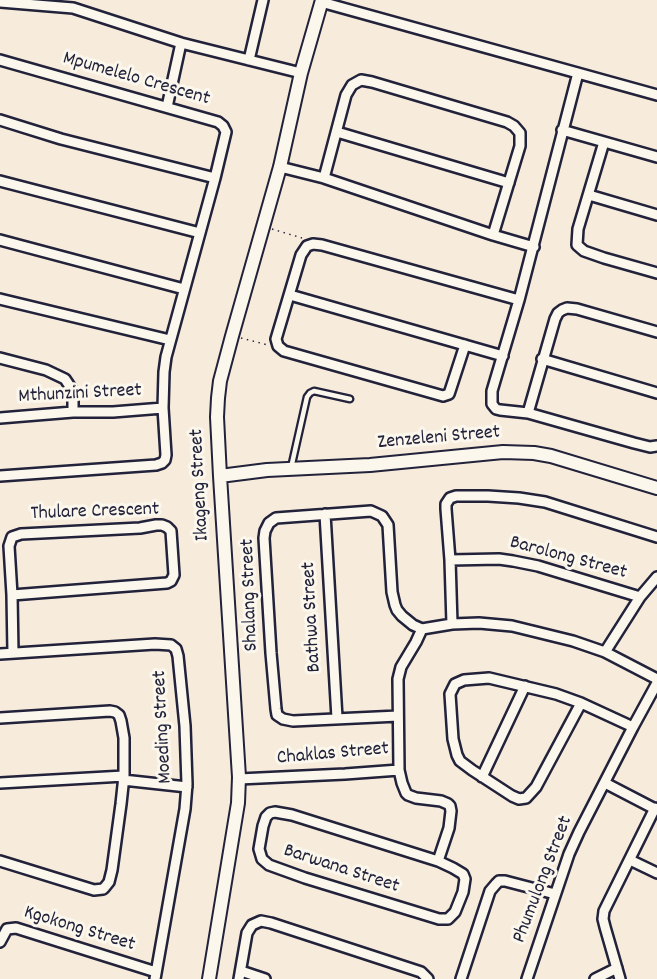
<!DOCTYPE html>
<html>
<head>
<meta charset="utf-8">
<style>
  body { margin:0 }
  canvas { display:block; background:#f7ebdb }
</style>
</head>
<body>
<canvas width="657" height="979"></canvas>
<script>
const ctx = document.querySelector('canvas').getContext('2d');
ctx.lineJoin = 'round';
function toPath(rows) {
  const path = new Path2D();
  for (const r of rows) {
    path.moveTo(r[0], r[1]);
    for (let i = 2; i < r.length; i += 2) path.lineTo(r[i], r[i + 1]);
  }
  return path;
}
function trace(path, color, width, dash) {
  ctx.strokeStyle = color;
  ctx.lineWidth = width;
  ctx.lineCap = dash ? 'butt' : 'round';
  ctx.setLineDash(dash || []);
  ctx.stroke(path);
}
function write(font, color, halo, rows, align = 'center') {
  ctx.font = font + ' Dekko,sans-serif';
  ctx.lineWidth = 6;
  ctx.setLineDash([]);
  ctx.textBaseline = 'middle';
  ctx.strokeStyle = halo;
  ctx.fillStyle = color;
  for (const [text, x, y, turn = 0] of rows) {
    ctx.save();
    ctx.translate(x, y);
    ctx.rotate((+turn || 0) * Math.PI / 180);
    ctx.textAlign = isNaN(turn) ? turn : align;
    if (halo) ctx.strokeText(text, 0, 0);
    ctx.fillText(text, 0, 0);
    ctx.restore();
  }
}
const service = toPath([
  [291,468,307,397,310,393,314,391,350,399]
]);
const minor = toPath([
  [0,2,73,8,181,43,301,73],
  [321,2,657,95],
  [0,60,218,122,223,126,226,132,215,178,166,357,164,372,163,408,166,455,165,460,162,463,156,465,0,476],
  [249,60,263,0],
  [578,73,519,300,492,391,492,404,496,409,500,410,528,413,634,443,650,447,657,446],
  [167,107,181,43],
  [0,120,61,139,215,178],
  [562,130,657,157],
  [337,132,509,183],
  [604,142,578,229,577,245,584,251,604,258,657,273],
  [280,167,324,178],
  [0,181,200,233],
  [589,195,657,215],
  [493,235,520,146,520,133,514,126,507,122,372,82,361,80,352,85,346,95,324,178,493,235,534,247],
  [0,240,184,289],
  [290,295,503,356],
  [0,299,170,340],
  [465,345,450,391,449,394,443,396,284,351,278,346,276,339,301,255,307,246,313,244,322,245,519,300],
  [0,358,46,370,65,379,71,388,73,395,73,412],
  [542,359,657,393],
  [528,413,555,319,558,313,562,310,567,308,577,309,657,332],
  [0,418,73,412,113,412,163,408],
  [325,514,337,718],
  [450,560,499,559,513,561,538,566,640,597],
  [12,595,167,583,171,581,174,575,171,531,167,527,162,525,156,525,140,528,21,534,12,537,9,546,12,595,13,653],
  [452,624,450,560,446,509,446,504,450,498,456,496,488,496,519,498,545,502,657,537],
  [422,629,416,642,401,667,398,679,399,770,402,783,406,793,408,795,416,798,441,801,448,804,450,806,451,811,449,828,438,861],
  [422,629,452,624,479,623,512,626,573,641,605,652,657,679],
  [605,652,640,597,657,577],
  [0,654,155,644,171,645,176,649,178,656,185,726,187,784,185,809,155,979],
  [581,703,536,787,526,798,519,799,512,796,472,770,460,761,457,755,453,739,450,694,455,684,464,680,489,678,556,694,581,703,633,727],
  [398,716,293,721,283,719,277,715,276,709,271,653,264,538,265,531,269,523,276,518,371,511,382,516,388,525,392,592,395,605,397,610,402,616,413,625,422,629],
  [0,718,110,711,115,712,119,715,121,721,124,738,124,776,121,804,112,870,109,882,105,887,103,889,94,890,0,861],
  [482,777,525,686],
  [239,779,345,774,399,770],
  [123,780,187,787],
  [0,783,124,776],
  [605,783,657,810],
  [275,812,292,815,438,861,453,868,463,874,465,879,463,892,455,912,448,919,439,919,305,878,269,865,262,859,259,849,263,826,266,817,270,813,275,812],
  [630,860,657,873],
  [0,942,7,929,16,928,156,972],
  [241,971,265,979],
  [239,979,247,933,252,925,261,921,271,923,421,972,428,979],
  [461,979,490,891,496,884,499,881,505,881,555,894],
  [527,979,569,854,579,832,633,727,657,683],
  [595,979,617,968],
  [620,979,605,927,603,919,604,911,655,808]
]);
const tertiary = toPath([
  [220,476,267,470,370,465,503,452,534,453,551,456,657,488],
  [209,979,238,803,239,777,220,476,217,417,218,398,220,381,232,336,280,167,301,73,322,0]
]);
trace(service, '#22223b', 9);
trace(minor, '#22223b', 14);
trace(tertiary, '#22223b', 16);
trace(toPath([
  [272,229,302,238],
  [241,338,268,345]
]), '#22223b', 1.5, [1.5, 4.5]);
trace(service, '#fbf7ec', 4.5);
trace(minor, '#fbf7ec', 9);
trace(tertiary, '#fbf7ec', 12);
write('20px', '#22223b', '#fbf7ec', [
  ["Mpumelelo Crescent",136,80,16],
  ["Mthunzini Street",80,395,-3],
  ["Zenzeleni Street",439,439,-5],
  ["Ikageng Street",201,485,-93],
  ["Thulare Crescent",95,513,-2],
  ["Barolong Street",568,559,15],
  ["Shalang Street",251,595,-92],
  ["Bathwa Street",313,617,-93],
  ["Moeding Street",164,727,-93],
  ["Chaklas Street",333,755,-5],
  ["Barwana Street",341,870,18],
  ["Phumulong Street",544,880,-69],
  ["Kgokong Street",79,930,17]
]);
</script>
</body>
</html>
